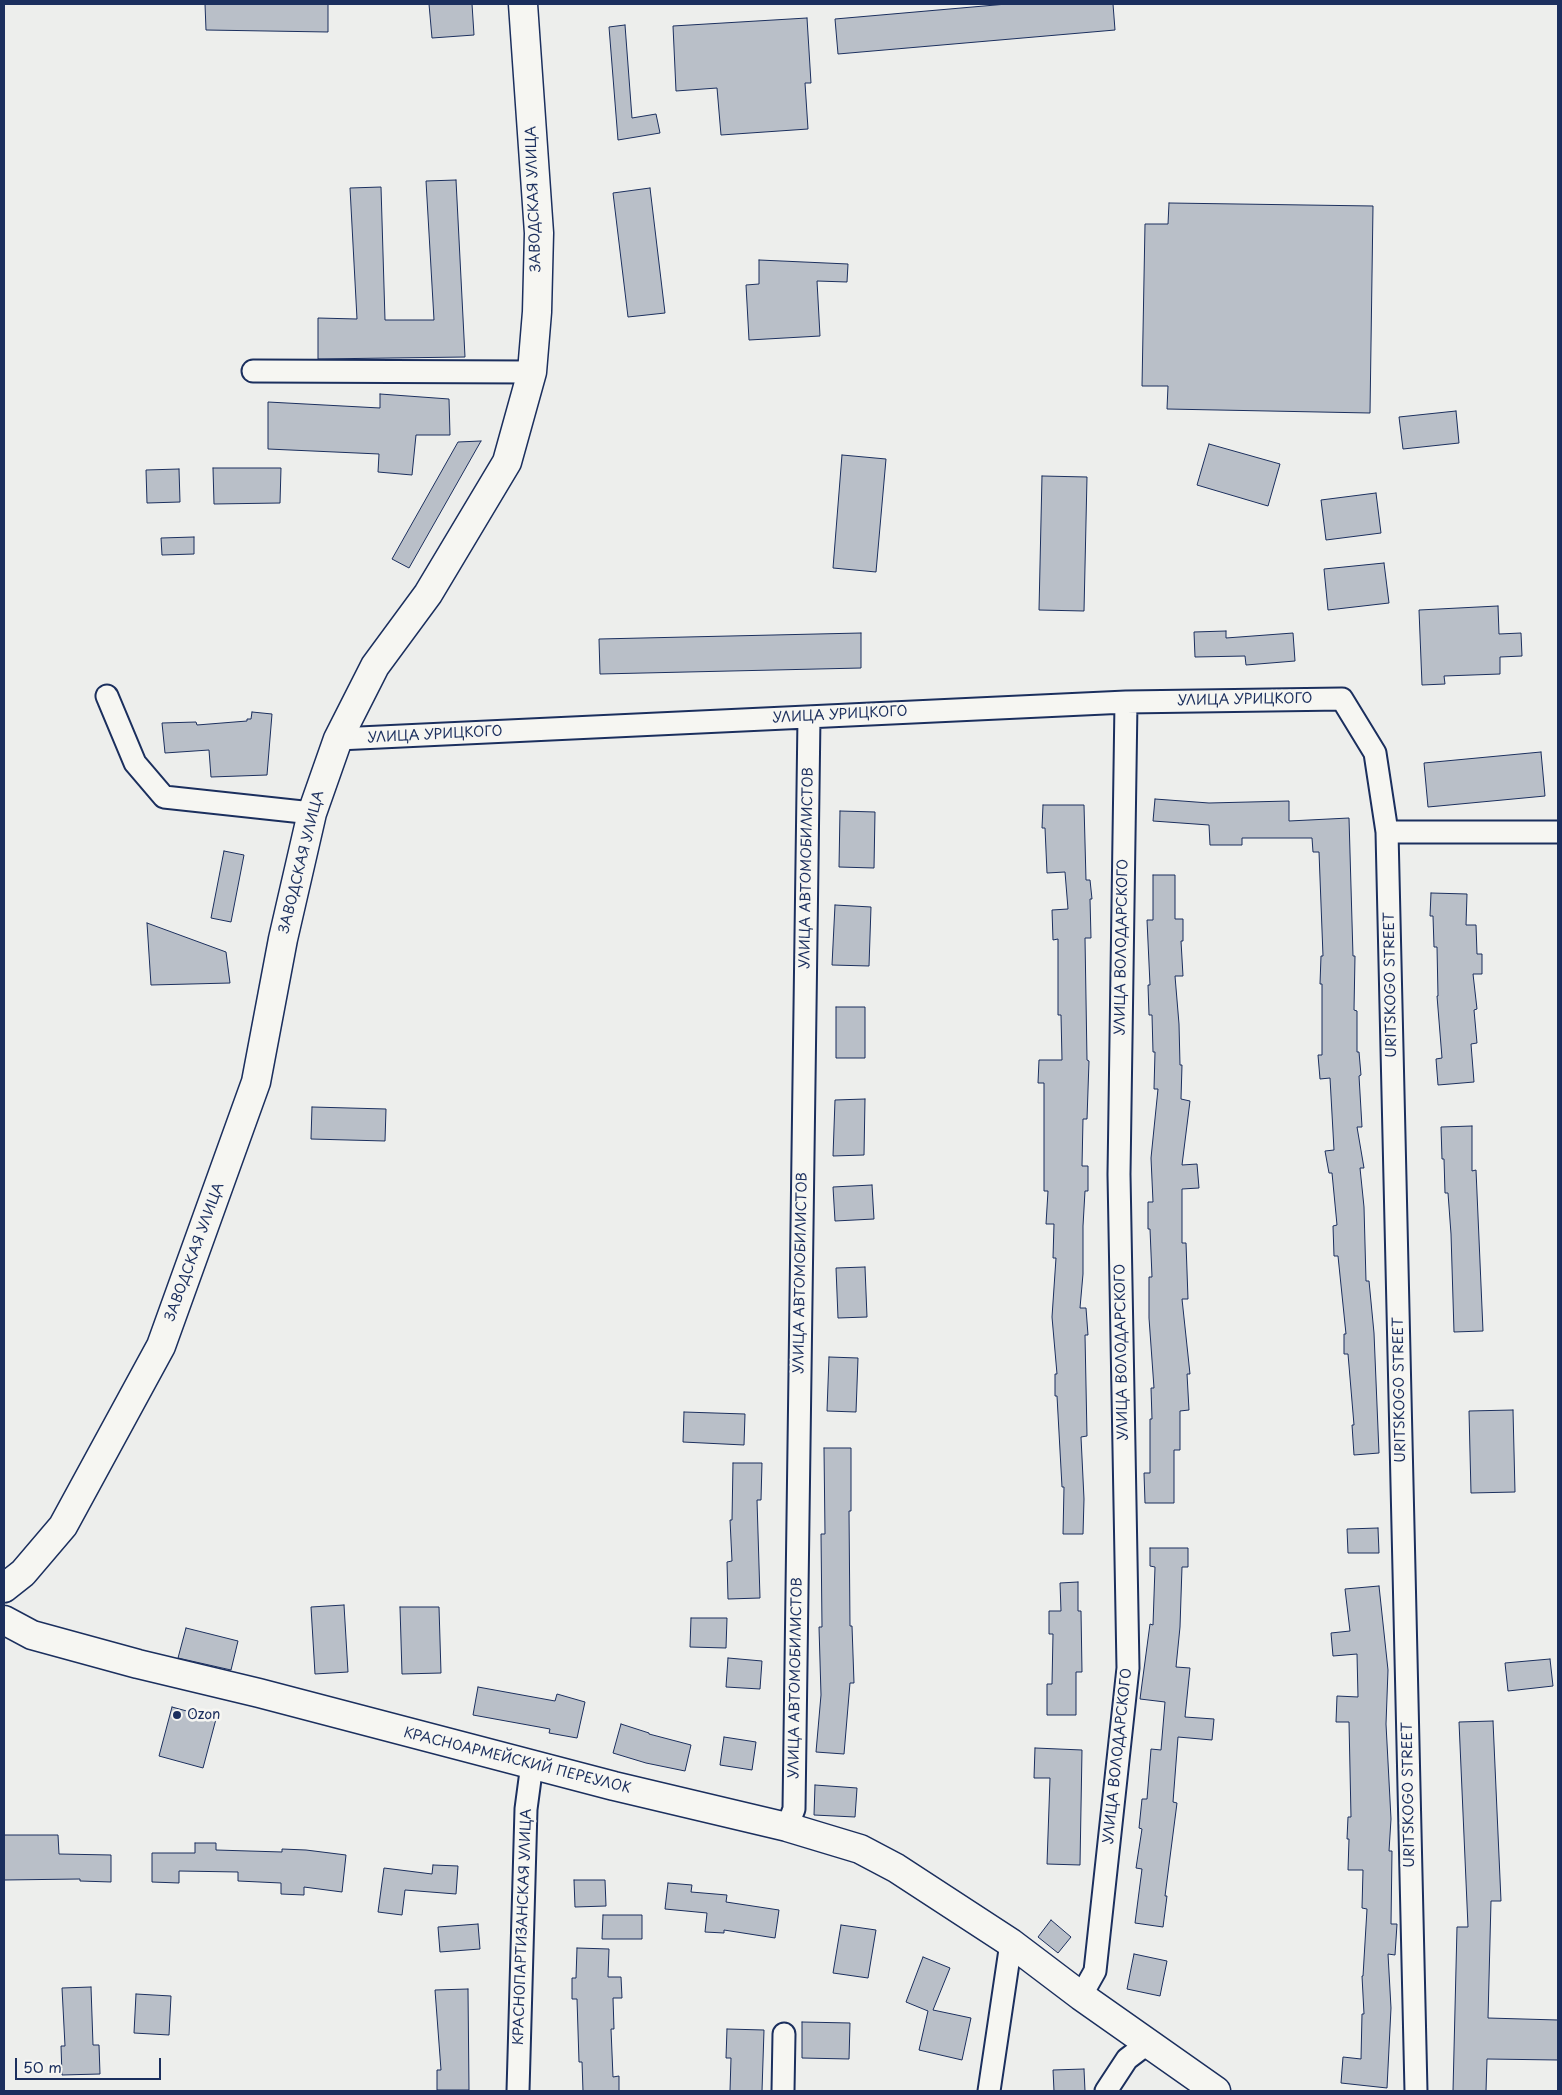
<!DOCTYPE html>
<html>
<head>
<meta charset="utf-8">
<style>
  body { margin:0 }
  #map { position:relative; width:1562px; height:2095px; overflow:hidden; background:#edeeec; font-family:"Playpen Sans",sans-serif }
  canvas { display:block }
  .frame { position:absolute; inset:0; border:5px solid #1b2f5e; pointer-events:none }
  .scale { position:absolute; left:15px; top:2058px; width:146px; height:22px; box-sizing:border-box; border:2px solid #1b2f5e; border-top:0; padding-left:6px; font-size:15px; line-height:18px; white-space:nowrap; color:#1b2f5e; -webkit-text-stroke:4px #f6f6f2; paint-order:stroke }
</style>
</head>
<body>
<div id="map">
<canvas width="1562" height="2095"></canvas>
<div class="frame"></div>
<div class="scale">50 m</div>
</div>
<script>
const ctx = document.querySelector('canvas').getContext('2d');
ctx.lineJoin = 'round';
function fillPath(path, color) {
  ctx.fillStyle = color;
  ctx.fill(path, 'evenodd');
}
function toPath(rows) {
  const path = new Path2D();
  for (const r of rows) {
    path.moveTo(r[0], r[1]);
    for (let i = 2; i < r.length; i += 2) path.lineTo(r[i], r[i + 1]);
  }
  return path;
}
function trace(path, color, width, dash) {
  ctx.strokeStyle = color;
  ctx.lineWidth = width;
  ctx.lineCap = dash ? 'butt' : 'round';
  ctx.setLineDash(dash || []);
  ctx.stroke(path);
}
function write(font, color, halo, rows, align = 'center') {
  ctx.font = font + ' "Playpen Sans",sans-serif';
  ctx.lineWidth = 5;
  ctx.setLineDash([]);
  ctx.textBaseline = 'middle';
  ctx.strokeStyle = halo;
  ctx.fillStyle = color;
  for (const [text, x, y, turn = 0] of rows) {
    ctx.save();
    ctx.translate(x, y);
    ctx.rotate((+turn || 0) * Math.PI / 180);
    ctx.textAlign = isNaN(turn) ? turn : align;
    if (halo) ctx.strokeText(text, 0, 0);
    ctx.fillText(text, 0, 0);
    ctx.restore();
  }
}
const building = toPath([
  [205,4,328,4,328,32,206,30,205,4],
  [429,4,472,4,474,35,432,38,429,4],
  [1007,4,1113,4,1115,30,838,54,835,19,1007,4],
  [807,18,811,83,805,83,808,129,721,135,717,88,676,91,673,26,807,18],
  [625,25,632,118,656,114,660,133,618,140,609,27,625,25],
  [456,180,465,357,318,359,318,318,357,319,350,188,381,187,385,320,434,320,426,181,456,180],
  [650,188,665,313,628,317,613,193,650,188],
  [1169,203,1373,206,1370,413,1167,409,1168,386,1142,386,1145,224,1168,224,1169,203],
  [759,260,848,264,847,282,817,281,820,336,749,340,746,285,759,284,759,260],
  [380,394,449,399,450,435,416,435,412,475,378,472,379,454,268,449,268,402,380,408,380,394],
  [1456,411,1459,443,1403,449,1399,417,1456,411],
  [481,441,409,568,392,559,458,442,481,441],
  [1209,444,1280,464,1268,506,1197,485,1209,444],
  [842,455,886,459,876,572,833,568,842,455],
  [213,468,281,468,280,503,214,504,213,468],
  [179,469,180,502,147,503,146,470,179,469],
  [1042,476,1087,477,1084,611,1039,610,1042,476],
  [1376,493,1381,533,1326,540,1321,500,1376,493],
  [194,537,194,554,162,555,161,538,194,537],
  [1384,563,1389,603,1328,610,1324,569,1384,563],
  [1498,606,1499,634,1521,633,1522,656,1500,657,1500,674,1444,676,1445,684,1422,685,1419,610,1498,606],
  [1226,631,1226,638,1293,633,1295,661,1246,665,1245,656,1195,657,1194,632,1226,631],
  [861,633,861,668,600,674,599,639,861,633],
  [252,712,272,714,267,775,211,777,209,750,165,753,162,723,196,722,197,725,247,721,247,719,251,719,252,712],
  [1541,752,1545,796,1428,807,1424,763,1541,752],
  [1155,799,1209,803,1289,801,1289,821,1349,818,1353,956,1355,956,1354,1010,1357,1011,1357,1052,1359,1052,1361,1075,1359,1076,1362,1127,1357,1127,1364,1168,1360,1168,1364,1207,1366,1281,1369,1281,1374,1333,1379,1453,1354,1455,1352,1425,1354,1425,1348,1354,1344,1354,1344,1334,1346,1334,1338,1256,1334,1256,1333,1226,1337,1225,1332,1173,1329,1173,1325,1151,1334,1150,1330,1078,1320,1079,1318,1055,1322,1055,1322,984,1320,984,1321,956,1323,956,1319,852,1313,852,1312,838,1242,838,1242,845,1210,845,1209,825,1153,821,1155,799],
  [1043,805,1084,805,1086,880,1090,880,1092,899,1090,899,1091,938,1085,938,1087,1060,1089,1061,1087,1119,1083,1119,1082,1166,1088,1166,1088,1191,1085,1191,1083,1226,1083,1274,1080,1308,1086,1308,1088,1335,1085,1335,1087,1436,1081,1437,1084,1499,1083,1534,1063,1534,1064,1487,1062,1487,1057,1396,1055,1396,1055,1374,1057,1374,1052,1317,1056,1258,1053,1258,1054,1224,1046,1224,1048,1191,1044,1191,1044,1083,1038,1083,1039,1060,1062,1060,1061,1015,1058,1015,1058,939,1053,940,1052,910,1068,909,1065,872,1047,873,1045,828,1042,828,1043,805],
  [840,811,875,812,874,868,839,867,840,811],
  [224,851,244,855,231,922,211,918,224,851],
  [1153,875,1175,875,1175,919,1183,919,1183,941,1181,941,1183,976,1175,976,1179,1024,1180,1065,1182,1065,1181,1099,1190,1101,1182,1165,1197,1164,1199,1188,1182,1189,1182,1243,1186,1243,1188,1299,1182,1299,1190,1374,1187,1374,1189,1410,1180,1411,1180,1450,1174,1450,1174,1503,1145,1503,1144,1473,1150,1473,1150,1419,1152,1419,1151,1388,1154,1388,1149,1318,1149,1277,1152,1277,1150,1229,1148,1229,1148,1202,1153,1202,1151,1158,1158,1089,1154,1089,1155,1052,1153,1052,1152,1015,1149,1015,1148,985,1150,985,1147,920,1153,920,1153,875],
  [1431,893,1467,894,1466,925,1476,925,1477,954,1482,954,1482,974,1473,974,1477,1009,1474,1010,1477,1043,1471,1044,1474,1082,1438,1085,1436,1059,1442,1058,1437,996,1438,996,1437,947,1434,947,1433,916,1430,916,1431,893],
  [835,905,871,907,869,966,832,965,835,905],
  [147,923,226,952,230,983,151,985,147,923],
  [836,1007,865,1007,865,1058,836,1058,836,1007],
  [865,1099,864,1155,833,1156,835,1100,865,1099],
  [312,1107,386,1109,385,1141,311,1139,312,1107],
  [1472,1126,1472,1171,1476,1170,1483,1331,1454,1332,1451,1234,1448,1193,1445,1193,1444,1159,1442,1159,1441,1127,1472,1126],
  [872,1185,874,1219,835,1221,833,1187,872,1185],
  [865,1267,867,1317,838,1318,836,1268,865,1267],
  [829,1357,858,1358,856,1412,827,1411,829,1357],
  [1513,1410,1515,1492,1471,1493,1469,1411,1513,1410],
  [684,1412,745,1414,744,1445,683,1442,684,1412],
  [824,1448,851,1448,851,1511,849,1511,850,1626,852,1626,854,1683,850,1683,844,1754,816,1752,821,1695,819,1627,822,1627,821,1534,825,1534,824,1448],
  [733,1463,762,1463,761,1500,757,1500,760,1598,728,1599,727,1562,732,1561,730,1520,732,1520,733,1463],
  [1378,1528,1379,1553,1348,1553,1347,1529,1378,1528],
  [1150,1548,1188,1548,1188,1567,1182,1567,1180,1627,1176,1667,1190,1668,1185,1717,1214,1719,1212,1740,1178,1737,1173,1802,1177,1803,1165,1896,1167,1896,1163,1927,1135,1923,1142,1869,1136,1868,1142,1829,1139,1828,1142,1799,1147,1799,1151,1749,1161,1750,1165,1702,1140,1699,1150,1624,1153,1625,1155,1567,1150,1566,1150,1548],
  [1078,1582,1078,1611,1081,1611,1082,1672,1076,1672,1076,1715,1047,1715,1047,1684,1052,1684,1053,1634,1049,1634,1049,1611,1061,1611,1060,1583,1078,1582],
  [1379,1586,1388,1670,1386,1724,1391,1819,1389,1851,1392,1851,1391,1924,1397,1924,1395,1955,1388,1954,1391,2008,1387,2088,1341,2083,1343,2057,1361,2059,1362,2014,1364,2014,1362,1976,1363,1976,1367,1909,1362,1908,1363,1870,1348,1870,1349,1839,1347,1839,1348,1817,1351,1817,1349,1722,1336,1722,1337,1696,1358,1697,1357,1654,1333,1656,1331,1633,1350,1631,1345,1589,1379,1586],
  [344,1605,348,1672,315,1674,311,1607,344,1605],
  [400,1607,439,1607,441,1673,402,1674,400,1607],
  [691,1618,727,1618,726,1648,690,1647,691,1618],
  [186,1628,238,1641,231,1670,178,1658,186,1628],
  [728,1658,762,1661,760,1689,726,1687,728,1658],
  [1550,1659,1553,1686,1508,1691,1505,1663,1550,1659],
  [478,1687,555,1701,557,1694,585,1702,577,1738,549,1733,550,1729,473,1715,478,1687],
  [172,1707,216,1719,203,1768,159,1756,172,1707],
  [1493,1721,1501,1901,1491,1901,1488,2018,1558,2020,1558,2060,1487,2059,1486,2091,1453,2091,1457,1927,1468,1927,1459,1722,1493,1721],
  [621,1724,649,1733,649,1734,691,1745,685,1771,646,1763,613,1753,621,1724],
  [724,1737,756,1742,752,1770,720,1765,724,1737],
  [1035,1748,1082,1750,1080,1865,1047,1864,1050,1778,1034,1778,1035,1748],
  [815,1785,857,1788,855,1817,814,1815,815,1785],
  [4,1835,58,1835,59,1854,111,1855,111,1882,80,1881,80,1879,4,1880,4,1835],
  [195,1843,216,1843,216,1850,282,1852,282,1849,306,1850,346,1855,342,1892,304,1887,304,1895,281,1894,281,1883,238,1881,238,1872,179,1871,179,1883,152,1882,152,1853,195,1853,195,1843],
  [433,1865,458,1866,456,1894,405,1890,402,1915,378,1912,384,1868,432,1874,433,1865],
  [574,1880,605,1880,606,1906,575,1907,574,1880],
  [668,1883,692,1885,691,1892,727,1895,726,1902,779,1910,775,1938,724,1930,724,1933,705,1932,707,1913,665,1909,668,1883],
  [603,1915,642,1915,642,1939,602,1939,603,1915],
  [1051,1920,1071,1937,1058,1953,1038,1937,1051,1920],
  [478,1924,480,1949,440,1952,438,1927,478,1924],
  [841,1925,876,1930,868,1978,833,1973,841,1925],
  [577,1948,609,1949,608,1977,621,1977,622,1998,613,1998,614,2029,611,2029,613,2077,619,2076,619,2091,583,2091,582,2062,579,2062,577,1999,572,1999,572,1978,576,1978,577,1948],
  [1134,1954,1167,1961,1160,1996,1127,1989,1134,1954],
  [923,1957,950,1968,933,2010,971,2018,962,2060,919,2050,928,2011,906,2002,923,1957],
  [91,1987,93,2045,99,2045,100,2074,62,2075,61,2046,65,2046,62,1988,91,1987],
  [468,1989,469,2090,437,2090,437,2070,441,2070,435,1990,468,1989],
  [136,1994,171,1996,169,2035,134,2033,136,1994],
  [802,2022,850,2023,849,2059,802,2058,802,2022],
  [727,2029,764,2030,762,2091,730,2091,731,2058,726,2058,727,2029],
  [1084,2069,1085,2091,1054,2091,1053,2070,1084,2069]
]);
fillPath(building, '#b9bfc8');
trace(building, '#1b2f5e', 1);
const minor = toPath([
  [253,371,532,372],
  [107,696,135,763,164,797,312,813],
  [338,739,1126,702,1342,699,1375,753,1387,832,1416,2091],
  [1387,832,1558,832],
  [787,1827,794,1809,809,717],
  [1081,1996,1095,1971,1128,1668,1119,1174,1126,702],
  [518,2091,526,1809,532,1764],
  [783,2091,784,2034],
  [989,2091,1011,1943],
  [1106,2091,1127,2059,1148,2043]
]);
const tertiary = toPath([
  [4,1620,32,1635,138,1664,259,1693,614,1786,787,1827,860,1849,896,1868,1011,1943,1081,1996,1216,2091]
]);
const secondary = toPath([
  [4,1588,23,1573,63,1526,161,1346,256,1082,283,939,312,813,338,739,375,666,428,594,507,462,532,372,537,312,539,233,523,4]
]);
trace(minor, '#1b2f5e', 25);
trace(tertiary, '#1b2f5e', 31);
trace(secondary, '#1b2f5e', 31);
trace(minor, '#f6f6f2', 21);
trace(tertiary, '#f6f6f2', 28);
trace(secondary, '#f6f6f2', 28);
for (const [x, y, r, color] of [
  [177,1715,5,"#1b2f5e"]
]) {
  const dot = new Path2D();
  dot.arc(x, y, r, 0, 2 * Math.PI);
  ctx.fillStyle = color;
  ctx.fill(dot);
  trace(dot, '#f6f6f2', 2);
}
write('14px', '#1b2f5e', '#f6f6f2', [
  ["ЗАВОДСКАЯ УЛИЦА",534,199,-92],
  ["УЛИЦА УРИЦКОГО",1245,700,-1],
  ["УЛИЦА УРИЦКОГО",840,715,-3],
  ["УЛИЦА УРИЦКОГО",435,735,-3],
  ["ЗАВОДСКАЯ УЛИЦА",302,862,-76],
  ["УЛИЦА АВТОМОБИЛИСТОВ",807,868,-89],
  ["УЛИЦА ВОЛОДАРСКОГО",1122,947,-89],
  ["URITSKOGO STREET",1391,985,-91],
  ["ЗАВОДСКАЯ УЛИЦА",195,1252,-70],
  ["УЛИЦА АВТОМОБИЛИСТОВ",801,1273,-89],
  ["УЛИЦА ВОЛОДАРСКОГО",1122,1352,-91],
  ["URITSKOGO STREET",1400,1390,-91],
  ["УЛИЦА АВТОМОБИЛИСТОВ",796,1678,-89],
  ["УЛИЦА ВОЛОДАРСКОГО",1118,1756,-84],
  ["КРАСНОАРМЕЙСКИЙ ПЕРЕУЛОК",517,1761,14],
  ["URITSKOGO STREET",1409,1795,-91],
  ["КРАСНОПАРТИЗАНСКАЯ УЛИЦА",523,1927,-88]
]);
write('14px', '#1b2f5e', '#f6f6f2', [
  ["Ozon",187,1715]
], 'left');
</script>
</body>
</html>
